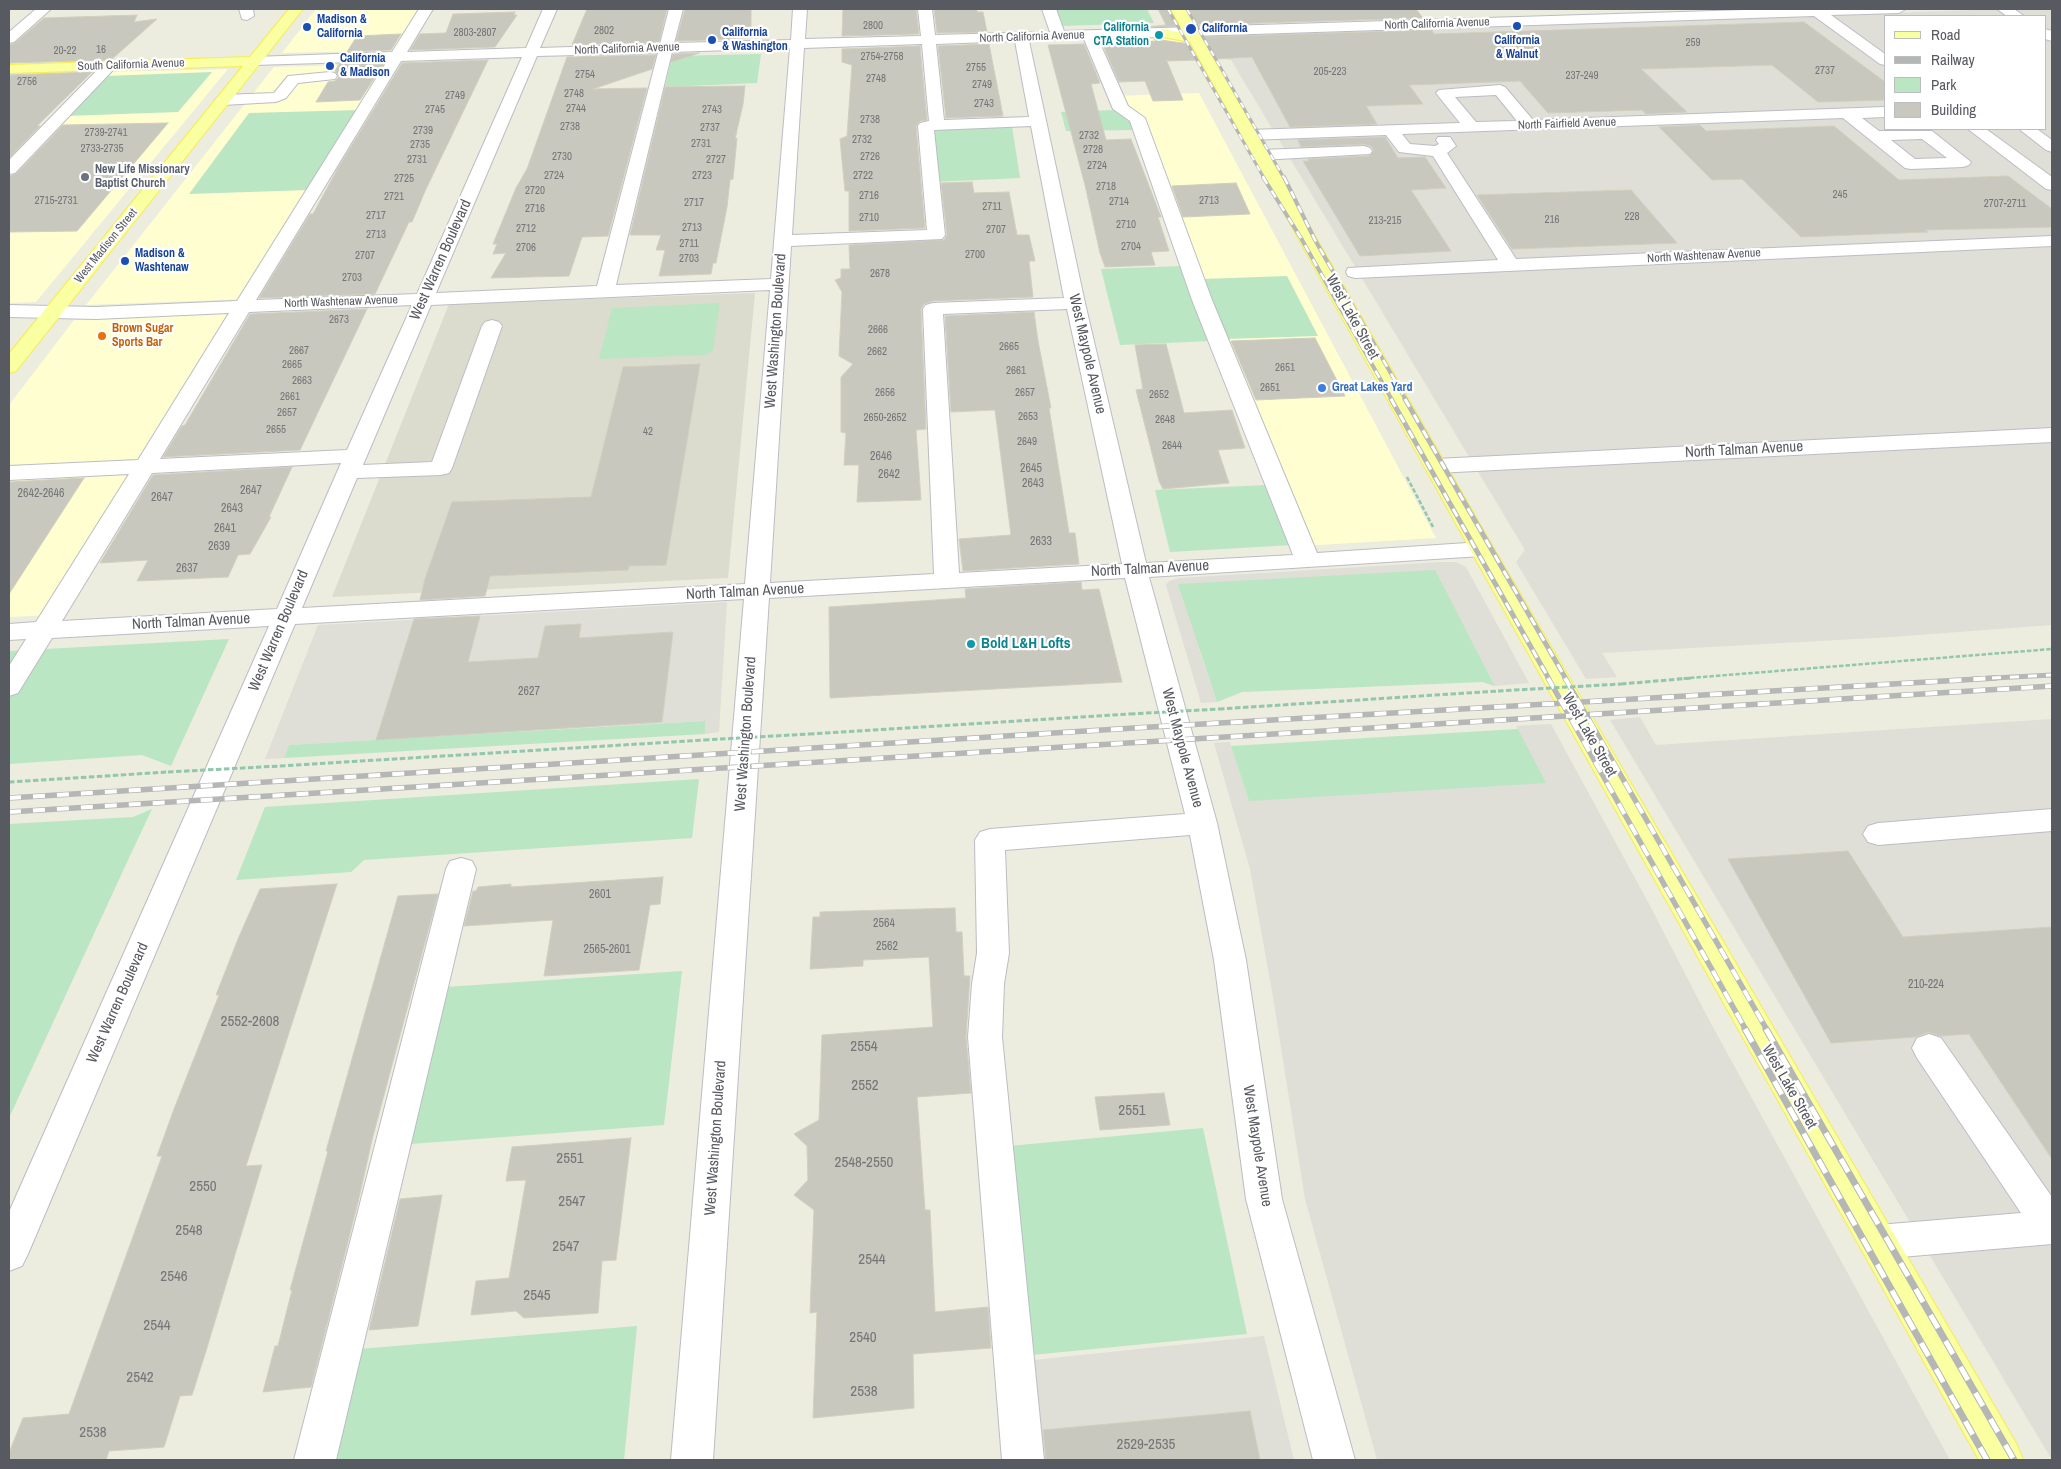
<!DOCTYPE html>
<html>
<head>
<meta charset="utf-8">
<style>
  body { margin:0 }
  #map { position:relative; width:2061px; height:1469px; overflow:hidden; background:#ececdf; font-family:"Archivo Narrow",sans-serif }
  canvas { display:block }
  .frame { position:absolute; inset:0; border:10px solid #585a61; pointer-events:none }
  .legend { position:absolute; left:1884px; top:15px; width:162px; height:115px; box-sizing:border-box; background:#fff; border:1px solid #bcbdc0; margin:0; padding:6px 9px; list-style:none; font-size:15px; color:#585a61 }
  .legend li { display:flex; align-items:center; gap:10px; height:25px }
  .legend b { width:25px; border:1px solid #bcbdc0 }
</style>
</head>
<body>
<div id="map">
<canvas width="2061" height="1469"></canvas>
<div class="frame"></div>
<ul class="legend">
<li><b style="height:6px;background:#faffa1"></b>Road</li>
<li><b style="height:6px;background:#b5b6b6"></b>Railway</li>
<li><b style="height:14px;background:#bae6c3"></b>Park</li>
<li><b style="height:14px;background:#c9c8be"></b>Building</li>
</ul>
</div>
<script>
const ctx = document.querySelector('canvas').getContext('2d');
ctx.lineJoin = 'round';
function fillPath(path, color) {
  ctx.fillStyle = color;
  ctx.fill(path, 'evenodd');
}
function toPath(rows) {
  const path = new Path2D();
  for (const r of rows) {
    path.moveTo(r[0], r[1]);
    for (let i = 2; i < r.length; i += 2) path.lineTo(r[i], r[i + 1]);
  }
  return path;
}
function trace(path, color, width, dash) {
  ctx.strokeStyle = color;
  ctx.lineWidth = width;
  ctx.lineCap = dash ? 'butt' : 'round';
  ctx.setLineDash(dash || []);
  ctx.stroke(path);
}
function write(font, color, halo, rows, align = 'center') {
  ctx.font = font + ' "Archivo Narrow",sans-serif';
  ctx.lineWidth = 4.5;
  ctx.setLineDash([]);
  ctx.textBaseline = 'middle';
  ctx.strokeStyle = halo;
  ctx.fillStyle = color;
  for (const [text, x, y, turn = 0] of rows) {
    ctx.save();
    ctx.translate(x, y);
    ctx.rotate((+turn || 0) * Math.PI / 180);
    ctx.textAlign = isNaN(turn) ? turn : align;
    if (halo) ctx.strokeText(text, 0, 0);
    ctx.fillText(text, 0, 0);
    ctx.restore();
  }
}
fillPath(toPath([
  [316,9,426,9,401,50,282,53],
  [1174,36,1179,38,1184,48,1094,51,1091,40],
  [393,64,248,299,86,305,274,67],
  [228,69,36,302,9,303,9,169,103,72],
  [1199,93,1436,538,1302,546,1137,118,1114,96],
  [239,313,54,615,9,617,9,405,74,320]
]), '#fffed1');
fillPath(toPath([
  [2003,9,2052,9,2052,625,1891,637,1602,653,1617,677,1586,679,1516,562,1525,550,1231,60,1222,59,1209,37],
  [1885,16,2045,16,2045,129,1885,129],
  [1443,562,1456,562,1466,567,1529,683,1495,686,1467,632,1199,649,1217,702,1201,703,1166,585,1169,581,1179,578],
  [727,602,719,732,705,734,705,721,289,745,284,758,265,759,318,625],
  [1640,717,1656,745,2052,719,2052,1460,1610,720],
  [1551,724,1648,902,1708,1018,1950,1460,1377,1460,1305,1199,1273,997,1250,869,1214,743,1230,742,1249,801,1526,746,1516,726],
  [1264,1336,1294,1460,1023,1460,1014,1362]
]), '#dfdfd7');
fillPath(toPath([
  [755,293,728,578,332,597,449,304]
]), '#dcdcce');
fillPath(toPath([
  [1055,9,1147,9,1154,23,1061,26],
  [761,54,757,83,665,87,672,56],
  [212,72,178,112,66,116,106,76],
  [359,110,309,190,189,194,249,113],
  [1115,110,1130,118,1133,130,1066,131,1061,112],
  [1012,126,1020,178,932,182,929,133,946,129],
  [1182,266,1210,341,1120,345,1101,269],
  [1287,276,1318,336,1226,339,1203,279],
  [720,303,713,351,705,355,599,359,612,308],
  [1267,485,1293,545,1170,552,1155,490],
  [1435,570,1495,686,1482,682,1242,692,1217,702,1178,584],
  [229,639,171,766,142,755,9,764,9,651],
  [705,721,705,734,284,758,289,745],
  [1518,729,1546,783,1249,801,1231,746],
  [699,779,692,838,364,860,351,872,236,880,265,807],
  [152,809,128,860,9,1118,9,824,133,817],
  [682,971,664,1125,410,1144,446,987],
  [1203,1128,1247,1334,1032,1355,1009,1146],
  [637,1326,624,1460,332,1460,359,1349]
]), '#bae6c3');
const building = toPath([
  [587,9,667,9,659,42,572,45,587,9],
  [685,9,751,9,751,35,739,39,676,41,685,9],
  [843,9,916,9,919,34,842,36,843,9],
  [934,9,977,9,977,12,983,12,987,32,937,33,934,9],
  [1158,9,1169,9,1178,26,1146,27,1166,25,1158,9],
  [1187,9,1416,9,1423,18,1196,25,1187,9],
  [515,12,514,15,517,15,495,47,410,50,420,34,446,33,453,14,515,12],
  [137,15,134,22,157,19,111,60,9,63,9,45,15,43,44,18,137,15],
  [1804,22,1885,82,1885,100,1818,102,1772,65,1641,69,1687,112,1646,114,1642,110,1548,113,1520,81,1409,85,1423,104,1366,106,1377,124,1290,127,1252,57,1216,59,1203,37,1432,30,1434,34,1804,22],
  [401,34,391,50,347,52,357,36,401,34],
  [1154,39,1189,44,1198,60,1167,61,1166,59,1183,100,1153,101,1145,81,1119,82,1102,43,1156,41,1154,39],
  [989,44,1003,116,946,118,938,46,989,44],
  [1084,44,1100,83,1091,84,1106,140,1131,139,1161,217,1158,217,1169,251,1151,252,1155,265,1105,267,1100,253,1085,185,1048,45,1084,44],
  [920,46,927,120,920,121,916,126,925,228,849,231,849,191,845,191,840,139,847,136,852,65,842,62,842,49,920,46],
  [699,53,671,62,673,54,699,53],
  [656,55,652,69,593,89,647,88,608,236,582,237,569,276,491,278,506,253,493,254,497,244,493,244,516,188,527,169,567,57,656,55],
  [488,60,426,189,412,222,409,222,375,294,259,298,310,214,313,214,338,168,402,63,488,60],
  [384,63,360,100,316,102,328,82,335,81,339,77,335,71,339,64,384,63],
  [92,72,37,126,40,126,9,158,9,75,92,72],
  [745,86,743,104,735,139,737,138,733,179,730,180,727,207,716,263,713,263,711,274,659,276,665,250,656,250,661,235,630,235,665,87,745,86],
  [168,123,77,231,9,232,9,176,16,174,63,125,168,123],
  [1700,125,1706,131,1834,126,1899,180,2008,176,2052,209,2052,227,1925,230,1928,232,1801,237,1742,179,1712,180,1659,127,1700,125],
  [1385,137,1398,158,1425,157,1446,188,1411,190,1451,251,1360,256,1303,161,1309,161,1308,159,1370,156,1374,150,1371,146,1364,144,1301,147,1298,140,1385,137],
  [972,182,974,193,1009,192,1017,235,1029,235,1035,261,1029,261,1033,297,933,301,924,304,921,309,926,429,916,430,921,500,857,502,859,465,844,465,846,433,841,432,841,377,853,364,839,356,842,292,835,280,841,278,841,269,850,269,849,245,944,240,947,235,941,183,972,182],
  [1236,183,1250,214,1183,217,1172,186,1236,183],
  [1631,190,1677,243,1512,249,1477,195,1631,190],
  [367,309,300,450,163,457,182,426,185,425,250,314,367,309],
  [1034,312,1038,341,1051,408,1049,408,1069,533,1075,533,1079,564,963,571,959,539,1011,535,995,410,951,412,945,316,1034,312],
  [1315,338,1345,396,1256,400,1231,341,1315,338],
  [1166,344,1184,413,1232,410,1245,448,1218,450,1229,483,1163,489,1159,481,1136,390,1143,389,1135,345,1166,344],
  [700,364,666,565,629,566,628,570,490,576,485,596,420,600,425,579,452,502,591,497,623,367,700,364],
  [292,467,269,517,271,517,250,554,238,555,228,577,137,581,148,560,100,563,153,475,292,467],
  [84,478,9,594,9,482,84,478],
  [1081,582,1082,590,1099,589,1122,682,830,698,829,607,966,598,965,589,1081,582],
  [480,616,468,662,538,658,545,626,581,624,579,638,673,632,662,722,376,740,414,619,480,616],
  [1848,851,1903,937,2052,927,2052,1159,1969,1034,1940,1036,1928,1032,1915,1037,1831,1043,1728,859,1848,851],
  [663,877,660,904,650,905,639,970,544,976,553,920,464,926,473,891,476,891,478,887,511,884,511,887,663,877],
  [337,884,246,1166,262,1165,206,1351,192,1395,180,1396,164,1447,109,1451,106,1460,9,1460,9,1453,23,1418,69,1414,162,1156,157,1156,174,1109,219,995,216,995,238,939,260,889,337,884],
  [438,894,373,1136,358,1202,311,1387,263,1392,275,1346,278,1346,292,1290,290,1290,328,1151,326,1151,398,896,438,894],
  [955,908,956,932,962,932,964,976,970,976,966,1037,971,1093,917,1097,925,1210,930,1210,935,1312,988,1307,991,1348,913,1354,914,1408,813,1418,817,1312,810,1313,814,1210,794,1195,808,1180,807,1146,794,1134,819,1120,822,1035,933,1027,929,957,863,960,863,966,810,969,813,917,820,917,820,912,955,908],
  [1164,1093,1170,1125,1100,1130,1095,1097,1164,1093],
  [631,1138,616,1260,602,1261,598,1313,524,1318,516,1311,471,1315,476,1281,509,1278,526,1180,506,1181,512,1147,631,1138],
  [442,1195,418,1326,369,1330,400,1199,442,1195],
  [1250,1411,1260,1460,1046,1460,1043,1430,1250,1411]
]);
fillPath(building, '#c9c8be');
trace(building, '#d1cfbd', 1);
const minor = toPath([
  [36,9,51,9,14,42,9,43,9,32,36,9],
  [239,9,253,9,254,16,247,20,242,19,239,9],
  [419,9,433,9,407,52,526,48,543,9,557,9,540,48,660,44,669,9,683,9,674,43,791,40,793,9,807,9,805,39,921,36,918,9,932,9,935,35,1050,32,1042,9,1056,9,1064,31,1778,9,1906,9,1899,13,1831,15,1885,54,1885,65,1880,64,1814,16,1098,39,1128,106,1145,118,1212,300,1317,553,1482,542,1490,544,1494,549,1490,554,1482,556,1149,577,1217,823,1246,960,1282,1199,1355,1460,1313,1460,1246,1199,1214,960,1190,835,1005,850,1009,953,1004,984,1002,1037,1044,1460,1002,1460,968,1037,972,984,977,953,975,840,980,832,990,829,1185,814,1125,578,769,598,713,1460,671,1460,744,599,295,624,28,1254,22,1266,9,1271,9,1212,269,626,52,638,18,693,9,696,9,666,26,639,9,640,9,624,36,622,129,474,9,480,9,466,138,460,229,313,96,319,9,317,9,305,96,307,237,301,387,61,254,65,249,64,247,61,249,58,254,57,392,52,419,9],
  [1084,39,1113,109,1130,121,1192,300,1293,555,1146,563,1085,303,1029,41,1084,39],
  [1015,41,1029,117,944,120,936,44,1015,41],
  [922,44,929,121,920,123,918,126,927,230,792,235,804,48,922,44],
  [790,48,771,279,616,285,672,52,790,48],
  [658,53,597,286,436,293,537,56,658,53],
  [522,57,417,294,256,300,401,61,522,57],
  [1031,126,1064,298,933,303,926,305,923,309,934,574,770,583,791,246,942,239,945,235,934,130,1031,126],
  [770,290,745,584,302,608,357,478,441,475,449,473,452,468,502,326,499,322,492,320,485,322,482,326,432,462,363,465,431,305,770,290],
  [412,305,347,450,160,459,249,312,412,305],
  [1067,309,1122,564,959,573,943,314,1067,309],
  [341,463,277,609,62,621,152,473,341,463],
  [1997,9,2014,9,2024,16,2007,16,1997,9],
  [2045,29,2052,31,2052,41,2045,39,2045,29],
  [109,62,114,63,116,66,114,69,15,173,9,174,9,160,104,63,109,62],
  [330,72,335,73,337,76,335,79,298,83,286,98,276,102,223,105,218,103,215,100,218,97,223,95,274,93,288,76,330,72],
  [1500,85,1505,87,1533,120,1885,107,1885,117,1862,118,1879,131,1932,131,1971,162,1969,165,1963,167,1911,169,1905,168,1843,118,1402,134,1410,144,1435,146,1439,144,1436,140,1438,137,1450,137,1456,146,1447,153,1516,259,2052,236,2052,246,1355,278,1348,276,1346,272,1348,268,1498,260,1433,156,1399,152,1386,135,1249,140,1243,138,1241,135,1243,132,1249,130,1460,123,1436,93,1439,90,1500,85],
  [1496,95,1517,121,1476,122,1455,97,1496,95],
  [1922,139,1947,158,1915,159,1891,140,1922,139],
  [1968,129,1986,129,2052,177,2052,190,2046,189,1968,129],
  [2019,129,2037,129,2052,140,2052,152,2046,150,2019,129],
  [1364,146,1370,148,1372,151,1370,154,1260,160,1254,158,1252,155,1254,152,1260,150,1364,146],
  [2052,428,2052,442,1436,473,1428,471,1425,466,1428,461,1436,459,2052,428],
  [2052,809,2052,831,1878,845,1868,842,1863,834,1868,826,1878,823,2052,809],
  [461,858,472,861,476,869,336,1460,294,1460,446,869,450,861,461,858],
  [1929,1034,1941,1038,2052,1197,2052,1244,1878,1259,1865,1254,1859,1242,1865,1230,1878,1225,2021,1213,1917,1058,1912,1048,1917,1038,1929,1034]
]);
const major = toPath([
  [289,9,303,9,16,371,9,373,9,354,243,66,9,73,9,65,250,57,289,9],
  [1171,9,1185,9,1494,549,2017,1445,2023,1460,1979,1460,1470,549,1190,42,1157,36,1155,33,1162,29,1184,33,1171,9]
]);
trace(minor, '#bcbdc4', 2);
trace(major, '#f7ed4d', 2);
trace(toPath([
  [1407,477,1433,527],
  [1677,679,2052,649]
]), '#92c6ad', 2.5, [4.5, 2]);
trace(toPath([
  [1621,684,1692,678],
  [1219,709,1498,691],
  [809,734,1130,714],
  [280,766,704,740],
  [9,782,168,772]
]), '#92c6ad', 3, [5.5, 2.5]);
fillPath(minor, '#fff');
fillPath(major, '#faffa1');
const railFar4 = toPath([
  [1168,9,1264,178],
  [1187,9,1284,178]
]);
const railFar3 = toPath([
  [1263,177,1301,238,1392,400],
  [1284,177,1315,240,1406,400]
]);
const railFar2 = toPath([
  [1391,399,1549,679],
  [1405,399,1566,679],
  [1974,679,2052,675]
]);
const railFar1 = toPath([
  [1548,678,1746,1030],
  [1565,678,1767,1030],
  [9,798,1134,728,1996,678],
  [9,812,2052,686]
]);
const rail = toPath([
  [1745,1029,1987,1460],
  [1766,1029,2014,1460]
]);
trace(railFar4, '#b5b6b6', 3);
trace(railFar3, '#b5b6b6', 4);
trace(railFar2, '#b5b6b6', 5);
trace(railFar1, '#b5b6b6', 5.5);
trace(rail, '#b5b6b6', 7);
trace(railFar4, '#fff', 2, [6]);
trace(railFar3, '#fff', 2.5, [8]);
trace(railFar2, '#fff', 3, [9]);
trace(railFar1, '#fff', 4, [12]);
trace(rail, '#fff', 5, [15]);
trace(toPath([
  [1498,691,1621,684],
  [1130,714,1219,709],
  [704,740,809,734],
  [168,772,280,766]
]), '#92c6ad', 3, [5.5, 2.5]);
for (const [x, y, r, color] of [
  [1517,26,5,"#1a4fb4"],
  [307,27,5,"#1a4fb4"],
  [1191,29,6,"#1a4fb4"],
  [1159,35,5,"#0f9aa8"],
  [712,40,5,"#1a4fb4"],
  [330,66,5,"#1a4fb4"],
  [85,177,5,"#6b7280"],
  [125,261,5,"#1a4fb4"],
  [102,336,5,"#e8710a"],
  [1322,388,5,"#3f7fe0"],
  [971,644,5,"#0f9aa8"]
]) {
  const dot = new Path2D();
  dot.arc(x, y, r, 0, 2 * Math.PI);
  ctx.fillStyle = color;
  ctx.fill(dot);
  trace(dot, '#fff', 2);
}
write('11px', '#747678', null, [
  ["2800",873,26],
  ["2802",604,31],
  ["2803-2807",475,33],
  ["259",1693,43],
  ["16",101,50],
  ["20-22",65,51],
  ["2754-2758",882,57],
  ["2755",976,68],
  ["2737",1825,71],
  ["205-223",1330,72],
  ["2754",585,75],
  ["237-249",1582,76],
  ["2748",876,79],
  ["2756",27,82],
  ["2749",982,85],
  ["2748",574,94],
  ["2749",455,96],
  ["2743",984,104],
  ["2744",576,109],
  ["2745",435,110],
  ["2743",712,110],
  ["2738",870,120],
  ["2738",570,127],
  ["2737",710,128],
  ["2739",423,131],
  ["2739-2741",106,133],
  ["2732",1089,136],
  ["2732",862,140],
  ["2731",701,144],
  ["2735",420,145],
  ["2733-2735",102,149],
  ["2728",1093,150],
  ["2730",562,157],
  ["2726",870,157],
  ["2731",417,160],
  ["2727",716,160],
  ["2724",1097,166],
  ["2724",554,176],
  ["2723",702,176],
  ["2722",863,176],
  ["2725",404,179],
  ["2718",1106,187],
  ["2720",535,191],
  ["245",1840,195],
  ["2716",869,196],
  ["2721",394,197],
  ["2715-2731",56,201],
  ["2713",1209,201],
  ["2714",1119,202],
  ["2717",694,203],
  ["2707-2711",2005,204],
  ["2711",992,207],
  ["2716",535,209],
  ["2717",376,216],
  ["228",1632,217],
  ["2710",869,218],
  ["216",1552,220],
  ["213-215",1385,221],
  ["2710",1126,225],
  ["2713",692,228],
  ["2712",526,229],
  ["2707",996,230],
  ["2713",376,235],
  ["2711",689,244],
  ["2704",1131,247],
  ["2706",526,248],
  ["2700",975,255],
  ["2707",365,256],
  ["2703",689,259],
  ["2678",880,274],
  ["2703",352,278],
  ["2673",339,320],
  ["2666",878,330],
  ["2665",1009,347],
  ["2667",299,351],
  ["2662",877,352],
  ["2665",292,365],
  ["2651",1285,368],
  ["2661",1016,371],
  ["2663",302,381],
  ["2651",1270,388],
  ["2656",885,393],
  ["2657",1025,393],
  ["2652",1159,395],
  ["2661",290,397],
  ["2657",287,413],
  ["2653",1028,417],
  ["2650-2652",885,418],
  ["2648",1165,420],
  ["2655",276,430],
  ["42",648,432],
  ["2649",1027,442],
  ["2644",1172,446]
]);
write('bold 12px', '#164399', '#fff', [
  ["Madison &",317,20],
  ["California",317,34],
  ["California",1202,29],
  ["California",722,33],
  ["& Washington",722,47],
  ["California",1517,41,"center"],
  ["& Walnut",1517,55,"center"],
  ["California",340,59],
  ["& Madison",340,73],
  ["Madison &",135,254],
  ["Washtenaw",135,268]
], 'left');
write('12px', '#585a61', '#fff', [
  ["North California Avenue",1437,24,-2],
  ["North California Avenue",1032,37,-2],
  ["North California Avenue",627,49,-2],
  ["South California Avenue",131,65,-2],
  ["North Fairfield Avenue",1567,124,-2],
  ["West Madison Street",106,246,-51],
  ["North Washtenaw Avenue",1704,256,-3],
  ["North Washtenaw Avenue",341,302,-2]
]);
write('bold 12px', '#0d838f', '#fff', [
  ["California",1149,28],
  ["CTA Station",1149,42]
], 'right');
write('bold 12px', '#5b616d', '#fff', [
  ["New Life Missionary",95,170],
  ["Baptist Church",95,184]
], 'left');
write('bold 12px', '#c56008', '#fff', [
  ["Brown Sugar",112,329],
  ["Sports Bar",112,343]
], 'left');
write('bold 12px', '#366cbe', '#fff', [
  ["Great Lakes Yard",1332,388]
], 'left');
write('12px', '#747678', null, [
  ["2646",881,457],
  ["2645",1031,469],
  ["2642",889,475],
  ["2643",1033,484],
  ["2647",251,491],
  ["2642-2646",41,494],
  ["2647",162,498],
  ["2643",232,509],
  ["2641",225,529],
  ["2633",1041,542],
  ["2639",219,547],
  ["2637",187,569],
  ["2627",529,692],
  ["2601",600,895],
  ["2564",884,924],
  ["2562",887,947],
  ["2565-2601",607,950],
  ["210-224",1926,985]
]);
write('15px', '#585a61', '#fff', [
  ["West Warren Boulevard",441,260,-66],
  ["West Lake Street",1352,317,61],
  ["West Washington Boulevard",776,331,-86],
  ["West Maypole Avenue",1087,354,77],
  ["North Talman Avenue",1744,450,-3],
  ["North Talman Avenue",1150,569,-3],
  ["North Talman Avenue",745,592,-3],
  ["North Talman Avenue",191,622,-3],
  ["West Warren Boulevard",279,631,-67],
  ["West Washington Boulevard",746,734,-86],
  ["West Lake Street",1589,735,60],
  ["West Maypole Avenue",1182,748,75],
  ["West Warren Boulevard",118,1003,-66],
  ["West Lake Street",1789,1087,60],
  ["West Washington Boulevard",716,1138,-86],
  ["West Maypole Avenue",1257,1146,81]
]);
write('bold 15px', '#0d838f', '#fff', [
  ["Bold L&H Lofts",981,644]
], 'left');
write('15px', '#747678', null, [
  ["2552-2608",250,1022],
  ["2554",864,1047],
  ["2552",865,1086],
  ["2551",1132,1111],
  ["2551",570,1159],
  ["2548-2550",864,1163],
  ["2550",203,1187],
  ["2547",572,1202],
  ["2548",189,1231],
  ["2547",566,1247],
  ["2544",872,1260],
  ["2546",174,1277],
  ["2545",537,1296],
  ["2544",157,1326],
  ["2540",863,1338],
  ["2542",140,1378],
  ["2538",864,1392],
  ["2538",93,1433],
  ["2529-2535",1146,1445]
]);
</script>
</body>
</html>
